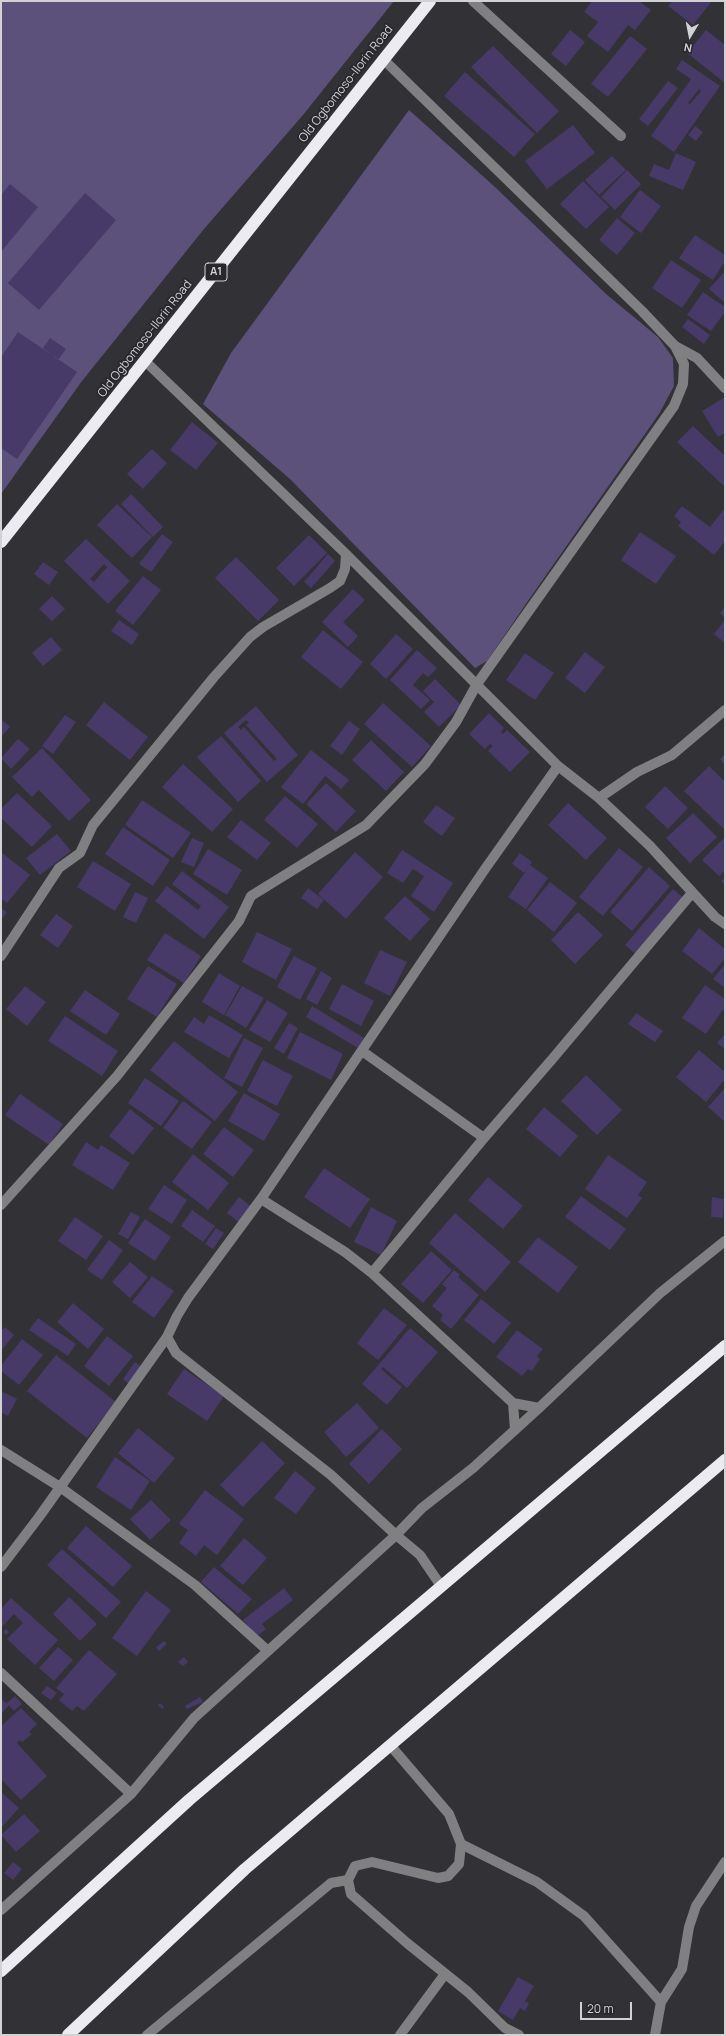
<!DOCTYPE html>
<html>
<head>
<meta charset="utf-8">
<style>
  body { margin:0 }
  #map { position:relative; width:726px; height:2036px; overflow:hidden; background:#323136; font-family:Manrope,sans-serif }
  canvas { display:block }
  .frame { position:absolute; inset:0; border:2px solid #d2d1d4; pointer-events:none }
  .north { position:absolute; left:670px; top:16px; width:40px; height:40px; -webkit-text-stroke:3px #28272c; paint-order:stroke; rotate:190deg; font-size:11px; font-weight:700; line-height:16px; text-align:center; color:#d2d1d4 }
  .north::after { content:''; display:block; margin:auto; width:14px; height:18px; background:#d2d1d4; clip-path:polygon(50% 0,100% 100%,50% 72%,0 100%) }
  .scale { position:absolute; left:580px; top:2002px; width:52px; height:18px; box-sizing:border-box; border:2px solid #d2d1d4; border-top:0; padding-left:5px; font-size:12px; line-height:14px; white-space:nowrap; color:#d2d1d4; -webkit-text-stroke:3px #28272c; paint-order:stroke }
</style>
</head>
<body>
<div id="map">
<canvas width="726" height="2036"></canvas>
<div class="frame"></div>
<div class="north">N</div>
<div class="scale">20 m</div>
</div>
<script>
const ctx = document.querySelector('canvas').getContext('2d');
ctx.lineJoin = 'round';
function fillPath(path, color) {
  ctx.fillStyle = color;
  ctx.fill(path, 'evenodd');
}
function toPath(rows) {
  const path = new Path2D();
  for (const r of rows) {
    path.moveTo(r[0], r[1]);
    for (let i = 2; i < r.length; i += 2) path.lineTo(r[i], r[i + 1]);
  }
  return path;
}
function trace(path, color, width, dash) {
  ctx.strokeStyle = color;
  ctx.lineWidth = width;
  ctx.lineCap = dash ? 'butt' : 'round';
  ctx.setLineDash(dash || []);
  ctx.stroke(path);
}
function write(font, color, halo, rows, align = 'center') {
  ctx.font = font + ' Manrope,sans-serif';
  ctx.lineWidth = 3.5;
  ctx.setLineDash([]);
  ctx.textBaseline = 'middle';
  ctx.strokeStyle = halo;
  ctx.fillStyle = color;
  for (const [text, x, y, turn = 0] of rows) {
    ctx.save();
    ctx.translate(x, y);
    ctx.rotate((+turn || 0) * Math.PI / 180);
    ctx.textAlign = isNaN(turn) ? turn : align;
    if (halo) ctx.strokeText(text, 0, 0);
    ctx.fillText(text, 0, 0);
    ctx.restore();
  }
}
fillPath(toPath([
  [1,1,394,1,303,115,204,229,82,381,1,494],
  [409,110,495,187,606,294,658,337,673,358,674,386,659,414,530,598,487,661,475,668,290,479,203,404,231,353]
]), '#5c517b');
fillPath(toPath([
  [592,1,639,1,651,10,635,30,628,25,608,52,587,36,598,22,584,12],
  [673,1,712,1,693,25,668,6],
  [570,30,585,42,566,66,551,54],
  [706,30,725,45,725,83,687,53],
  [630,36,647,49,608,97,591,84],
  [493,46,559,111,537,133,471,67],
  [682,60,720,86,674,152,651,136,691,79,676,69],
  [699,89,701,91,690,104,688,103],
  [465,72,535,134,514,157,444,96],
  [668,81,678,88,648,126,639,119],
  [573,125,595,153,547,189,525,161],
  [695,126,703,132,696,141,688,135],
  [676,153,696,162,683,190,649,176,654,164,669,170],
  [612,156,626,170,599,195,585,180],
  [627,170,641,184,615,210,601,197],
  [583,181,609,207,586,229,560,204],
  [10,184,38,207,1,252,1,195],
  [640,190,661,206,641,233,620,217],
  [85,193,116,220,39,310,8,283],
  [617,218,635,233,617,255,599,240],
  [695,235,725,255,725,261,713,280,679,258],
  [671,260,701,280,682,308,652,288],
  [725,271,725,303,709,289],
  [703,292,725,307,725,312,711,331,687,315],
  [688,319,710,335,704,344,682,327],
  [18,332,77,372,17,459,1,448,1,357],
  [50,338,66,349,58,360,43,348],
  [725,397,725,433,718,437,702,411],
  [192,422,218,443,196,470,170,450],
  [693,426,725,456,725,487,677,442],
  [152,449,167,463,143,489,127,474],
  [131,494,163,527,153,537,121,504],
  [117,504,152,537,132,558,97,525],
  [682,506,710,527,725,508,725,541,714,555,678,526,681,522,674,516],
  [640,532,676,556,656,584,621,560],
  [162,534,173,542,151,572,139,564],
  [309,535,327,553,294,586,276,568],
  [86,539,130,581,108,604,64,561],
  [104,564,107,567,94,582,90,579],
  [328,554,335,561,311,588,304,582],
  [236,557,279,600,258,621,215,578],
  [43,562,58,572,49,585,34,574],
  [143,576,161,590,133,625,115,611],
  [353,589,365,600,343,622,358,636,348,647,322,622],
  [52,596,65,609,52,621,39,609],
  [725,607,725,618,720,613],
  [119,620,139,634,132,645,111,631],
  [725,620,725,643,714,634],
  [323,630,363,662,341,689,301,657],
  [396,634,413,649,386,679,370,664],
  [51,637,62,650,43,666,32,653],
  [417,650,437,668,428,677,423,673,413,685,430,700,421,709,390,680],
  [585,652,605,667,585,693,565,678],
  [525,653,554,673,535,700,506,680],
  [435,679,461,705,439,727,424,712,434,702,423,691],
  [104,702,148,737,130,760,86,725],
  [383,703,431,746,412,767,364,724],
  [256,706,298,755,267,782,224,733],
  [246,720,249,723,246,725,277,759,274,761,244,727,241,730,238,727],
  [489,713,504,728,501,732,503,734,507,730,530,752,510,772,488,751,493,746,490,744,485,749,469,734],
  [65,715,76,722,53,754,42,746],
  [1,719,10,727,1,737],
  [349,721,360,729,342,755,330,746],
  [221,736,261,781,238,802,197,757],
  [18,739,30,749,11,769,1,758],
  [371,740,404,772,386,791,352,760],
  [42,748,91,800,69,821,39,790,32,797,12,777],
  [311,750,349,780,341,789,325,776,303,804,281,787],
  [725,754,725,765,720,759],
  [183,764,233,809,212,832,162,787],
  [709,766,725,782,725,830,684,791],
  [326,783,356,811,336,832,306,804],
  [665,786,688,808,668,829,645,807],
  [17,793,52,826,32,847,1,818,1,809],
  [285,796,318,824,297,848,264,820],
  [142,800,191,833,173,858,125,825],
  [568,803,607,838,586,860,548,825],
  [436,805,455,818,442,836,423,822],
  [693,813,717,837,690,863,666,838],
  [241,820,271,843,257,860,227,837],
  [123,827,170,860,153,886,105,854],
  [57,834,71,851,40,875,26,858],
  [192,838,204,843,194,867,181,862],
  [723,839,725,840,725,871,719,876,702,860],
  [619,848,643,867,603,916,579,897],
  [208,849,242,870,227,895,193,874],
  [402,850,453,883,434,912,411,896,424,876,413,869,403,883,387,873],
  [1,852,30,875,7,903,1,899],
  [355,852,383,877,346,919,318,894],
  [520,853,532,862,530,865,548,878,526,909,508,897,528,868,524,873,512,864],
  [93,861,131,884,115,911,77,887],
  [649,867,670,886,632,931,610,912],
  [182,871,229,907,204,939,155,901,167,886,198,910,201,906,172,884],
  [725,878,725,885,721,881],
  [550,882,577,903,554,932,527,910],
  [308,888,324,900,317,909,301,898],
  [673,889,686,900,638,956,625,945],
  [135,892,148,898,136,923,123,917],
  [405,896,430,919,410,941,384,918],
  [1,908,7,912,1,920],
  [578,912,603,935,575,964,551,940],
  [56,914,73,926,58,948,40,935],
  [699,928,725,949,725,958,712,974,682,951],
  [257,932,292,949,276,980,242,962],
  [165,933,201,956,184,983,147,960],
  [380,950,407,962,390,996,364,983],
  [294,956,317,968,300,1000,277,987],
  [725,964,725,988,713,979],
  [148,966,177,984,157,1017,127,999],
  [321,971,332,978,317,1005,306,999],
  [219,973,240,986,224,1015,202,1002],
  [342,984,374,1001,361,1026,329,1009],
  [705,985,725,999,725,1007,706,1034,682,1018],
  [25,986,46,1002,27,1026,6,1009],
  [242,986,264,998,246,1028,225,1015],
  [85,990,120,1014,106,1035,70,1011],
  [267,1000,288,1013,270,1042,249,1030],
  [312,1006,364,1038,358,1048,306,1017],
  [636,1013,663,1031,655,1042,628,1024],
  [209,1015,243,1035,229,1058,184,1032,194,1017,204,1024],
  [65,1016,118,1051,102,1076,48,1041],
  [289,1023,298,1028,284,1054,274,1048],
  [300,1032,343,1054,331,1080,287,1058],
  [725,1034,725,1049,717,1043],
  [244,1038,263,1048,242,1087,224,1078],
  [174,1041,238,1092,215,1121,150,1070],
  [699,1050,725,1072,725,1079,706,1102,676,1077],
  [263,1060,293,1076,277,1106,247,1091],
  [586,1075,622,1110,597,1135,561,1101],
  [145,1078,179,1101,161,1126,128,1103],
  [725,1088,725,1122,708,1107],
  [244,1093,280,1114,264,1141,228,1121],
  [20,1094,63,1124,49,1145,5,1115],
  [183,1101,212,1122,192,1149,163,1128],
  [544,1107,578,1136,560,1157,526,1129],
  [130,1109,154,1128,133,1155,109,1136],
  [224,1127,254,1150,233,1177,203,1154],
  [86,1142,98,1150,101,1145,130,1163,113,1190,72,1165],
  [193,1154,229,1183,208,1210,172,1182],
  [608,1155,647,1182,638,1195,642,1198,627,1218,585,1189],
  [324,1168,370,1199,350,1228,304,1197],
  [488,1177,523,1206,503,1229,468,1200],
  [164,1185,187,1200,172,1224,148,1209],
  [581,1196,626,1229,610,1250,565,1217],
  [239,1197,253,1208,241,1224,227,1213],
  [712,1197,724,1199,723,1218,711,1217],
  [371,1207,397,1221,381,1255,354,1242],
  [192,1210,215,1226,203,1242,181,1226],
  [131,1212,140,1217,128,1239,118,1234],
  [455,1213,511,1262,485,1292,429,1243],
  [75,1217,103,1236,86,1260,58,1241],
  [145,1219,171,1237,155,1261,128,1243],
  [216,1228,224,1233,213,1249,205,1244],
  [538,1237,578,1267,558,1293,518,1262],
  [109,1240,123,1250,102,1280,87,1270],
  [431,1251,452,1270,423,1303,401,1284],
  [130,1262,148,1277,130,1298,112,1282],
  [454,1270,460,1275,458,1277,479,1295,451,1329,440,1320,443,1315,432,1306,447,1288,442,1284],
  [152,1276,174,1291,154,1318,132,1302],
  [481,1299,511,1323,494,1344,464,1320],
  [73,1303,104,1329,88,1349,57,1322],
  [384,1308,407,1325,378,1360,357,1343],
  [38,1318,76,1344,68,1356,29,1330],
  [5,1327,14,1335,1,1351,1,1331],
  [410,1328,438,1352,407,1388,383,1367,381,1369,402,1387,387,1405,362,1384],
  [517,1330,543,1349,537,1356,540,1359,532,1371,528,1369,522,1376,496,1357],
  [107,1336,133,1356,109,1386,84,1366],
  [22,1339,43,1355,19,1385,1,1371,1,1366],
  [56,1355,116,1402,87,1438,27,1391],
  [135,1362,142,1367,129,1384,123,1379],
  [184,1369,224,1396,207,1421,167,1394],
  [3,1392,17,1399,8,1416,1,1412,1,1396],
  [357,1403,379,1428,346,1457,324,1432],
  [138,1428,175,1458,154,1483,118,1453],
  [382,1429,402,1449,369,1484,349,1464],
  [262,1441,285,1463,243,1507,220,1485],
  [115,1457,150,1481,131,1510,96,1487],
  [295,1471,316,1488,296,1514,274,1498],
  [205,1490,244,1519,217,1555,204,1545,196,1556,179,1543,188,1530,179,1524],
  [151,1500,171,1520,150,1540,130,1519],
  [86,1526,132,1566,113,1587,67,1548],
  [244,1538,267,1558,243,1585,220,1566],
  [62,1549,121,1602,106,1618,47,1565],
  [214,1567,252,1599,238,1614,201,1582],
  [284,1588,293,1600,262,1624,266,1629,256,1637,243,1620],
  [146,1591,171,1610,137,1656,112,1638],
  [69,1597,97,1624,80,1641,53,1614],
  [11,1598,58,1640,35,1665,7,1639,23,1623,14,1614,1,1628,1,1609],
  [6,1629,9,1632,6,1635,3,1632],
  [164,1641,167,1644,159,1651,156,1647],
  [58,1647,73,1660,54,1681,39,1668],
  [89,1650,117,1674,84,1711,77,1706,72,1711,59,1700,64,1694,56,1688],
  [184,1657,188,1662,183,1666,178,1662],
  [47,1686,57,1693,51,1700,41,1693],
  [15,1696,22,1704,14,1711,7,1703],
  [200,1697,203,1702,187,1709,185,1706],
  [1,1699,9,1705,1,1714],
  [160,1703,164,1707,162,1709,158,1705],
  [21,1708,37,1724,29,1732,32,1734,22,1742,20,1740,17,1743,47,1776,21,1800,1,1779,1,1726],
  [1,1792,19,1808,1,1828],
  [24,1814,40,1831,16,1852,1,1835],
  [13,1862,22,1869,13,1880,4,1873],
  [518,1977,534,1986,525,2001,529,2003,525,2011,520,2008,513,2020,498,2011]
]), '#473a68');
trace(toPath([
  [473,1,621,136],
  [383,59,642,311,675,346,697,358,725,388],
  [145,361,346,554,558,766,599,798,650,846,715,917,725,924],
  [599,798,637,772,672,755,725,710],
  [1,956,59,868,80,853,93,825,214,677,250,637,263,627,330,588,340,581,345,569,346,554],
  [362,1051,484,1138],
  [261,1199,345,1252,372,1273,513,1403,539,1408],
  [1,1205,117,1076,239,921,251,896,366,825,425,764,456,722,477,684,674,406,683,384,684,364,675,346],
  [372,1273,484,1138,554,1057,692,893],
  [167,1337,176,1353,331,1475,396,1535,420,1555,441,1586],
  [513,1403,515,1430],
  [1,1450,60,1487,195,1585,268,1651],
  [1,1567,39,1517,167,1337,177,1316,188,1298,261,1199,485,869,558,766],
  [1,1673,131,1794],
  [390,1745,449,1814,461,1844,459,1864,448,1876,438,1878,372,1862,355,1866,348,1880,351,1894,407,1943,468,1992,505,2028,519,2035],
  [461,1844,537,1882,584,1916,661,2002],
  [1,1910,131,1794,194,1718,396,1535,422,1508,473,1468,539,1408,659,1294,725,1241],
  [147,2035,331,1883,348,1880],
  [400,2035,445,1974],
  [655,2035,661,2002,682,1969,689,1927,696,1906,725,1862]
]), '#807f82', 10);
trace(toPath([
  [1,542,430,1],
  [1,1971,189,1800,725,1346],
  [68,2035,245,1869,725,1460]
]), '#ecebf2', 12);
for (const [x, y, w] of [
  [216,272,22]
]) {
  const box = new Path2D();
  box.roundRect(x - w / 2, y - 9, w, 18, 3);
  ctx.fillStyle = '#28272c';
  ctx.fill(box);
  trace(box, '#d2d1d4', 1);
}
write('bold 11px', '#d2d1d4', null, [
  ["A1",216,272]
]);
write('12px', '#d2d1d4', '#28272c', [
  ["Old Ogbomoso-Ilorin Road",346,84,-52],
  ["Old Ogbomoso-Ilorin Road",145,339,-52]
]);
</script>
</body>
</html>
